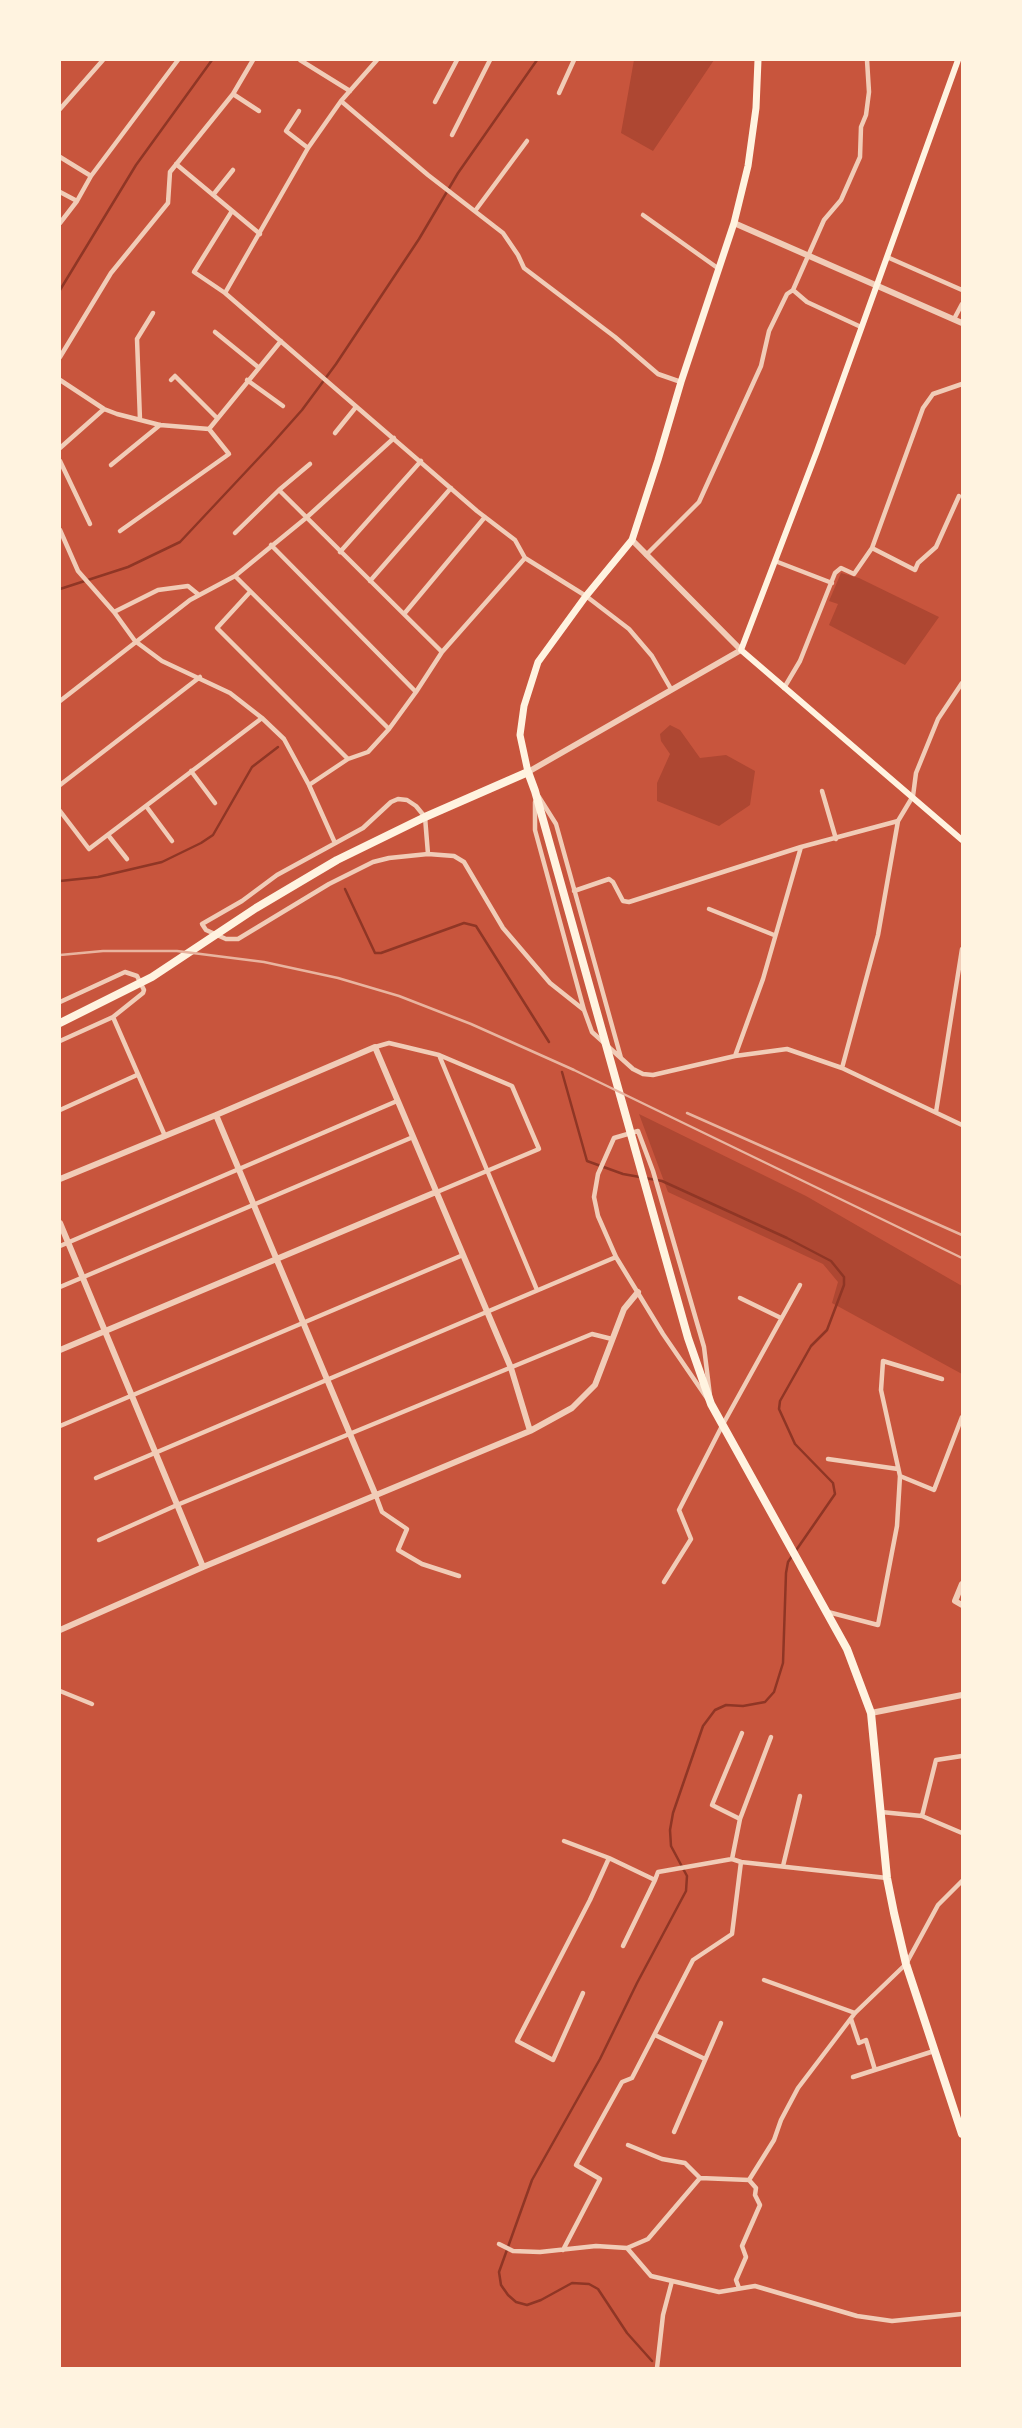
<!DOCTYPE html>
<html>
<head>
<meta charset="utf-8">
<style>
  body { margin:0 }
  #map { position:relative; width:1022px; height:2428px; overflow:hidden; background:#c8553d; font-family:Manrope,sans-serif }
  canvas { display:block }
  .frame { position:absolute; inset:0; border:61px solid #fff3e0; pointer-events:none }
</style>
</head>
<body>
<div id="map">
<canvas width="1022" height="2428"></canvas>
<div class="frame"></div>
</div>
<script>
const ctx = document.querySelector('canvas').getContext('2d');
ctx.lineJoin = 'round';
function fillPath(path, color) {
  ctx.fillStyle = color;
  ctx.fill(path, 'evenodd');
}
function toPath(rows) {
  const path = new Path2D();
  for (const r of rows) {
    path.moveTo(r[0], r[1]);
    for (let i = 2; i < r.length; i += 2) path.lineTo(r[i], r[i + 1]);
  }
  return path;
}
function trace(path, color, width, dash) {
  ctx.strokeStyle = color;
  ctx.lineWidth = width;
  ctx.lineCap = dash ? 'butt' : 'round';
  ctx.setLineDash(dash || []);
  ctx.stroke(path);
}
fillPath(toPath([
  [634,60,714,60,653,151,621,133],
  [841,573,859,578,939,617,905,665,829,625,838,604,829,601],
  [670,725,680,730,700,758,726,755,755,771,750,805,719,826,657,801,657,783,670,754,661,741,660,734],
  [639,1114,806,1196,962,1286,962,1374,832,1303,838,1282,823,1264,668,1192]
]), '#ae4732');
trace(toPath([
  [60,290,136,165,212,60],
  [60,589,128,567,180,542,270,446,302,410,336,364,419,239,458,173,537,60],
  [60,881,98,877,162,862,201,843,213,835,252,767,278,747],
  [345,889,375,953,381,953,464,923,476,926,549,1042],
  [562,1072,587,1161,623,1174,662,1181,787,1238,831,1261,844,1277,844,1285,827,1330,811,1346,780,1401,779,1409,795,1444,833,1483,835,1494,788,1562,786,1573,783,1663,774,1692,765,1702,743,1706,726,1705,715,1710,703,1726,673,1813,670,1830,671,1846,687,1876,686,1891,637,1983,600,2059,532,2180,499,2272,501,2285,508,2295,516,2302,527,2305,541,2300,572,2283,589,2284,598,2289,627,2333,652,2361]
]), '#8f3625', 2.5);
trace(toPath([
  [300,60,350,91],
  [377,60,341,101,308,148,225,293,477,511,515,540,525,558,586,596,629,629,652,656,671,689],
  [559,93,574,60],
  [233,94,259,111],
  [341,101,428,175,503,233,518,255,524,268,615,337,658,374,681,382],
  [435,102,457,60],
  [60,109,103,60],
  [299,111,286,131,308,148],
  [452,135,490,60],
  [60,157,91,176],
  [176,164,260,234],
  [60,192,77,201],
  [213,195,233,170],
  [475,211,527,141],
  [643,215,719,269],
  [60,223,77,201,91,176,178,60],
  [887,257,962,290],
  [793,290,807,302,861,327],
  [225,293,194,272,232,211],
  [954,319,962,304],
  [215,332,258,367],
  [60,357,111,273,168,203,170,172,233,94,253,60],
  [60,380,104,409,117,414,160,425,209,429,281,341],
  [171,380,175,376,217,418],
  [247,380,283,406],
  [140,420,137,339,153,313],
  [335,433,356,407],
  [60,448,104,409],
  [60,461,90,524],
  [111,465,160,425],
  [279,490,310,464],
  [60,530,78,571,114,612],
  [120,531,229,454,209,429],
  [235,533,279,490,442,652],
  [271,545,416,692],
  [872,548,915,570,918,563,936,547,959,496],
  [340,552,421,461],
  [646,555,699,502,761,366,769,331,787,294,793,290,824,220,841,200,860,157,861,127,866,115,869,92,867,60],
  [775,561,832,583],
  [235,576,389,729],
  [370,581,451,488],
  [250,592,217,628,348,759],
  [199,595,188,586,158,590,114,612,135,641,162,661,230,693,262,718,284,739,309,785,335,843],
  [404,614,485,517],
  [784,688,800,661,835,573,841,568,854,574,872,548,923,408,933,394,962,384],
  [60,701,190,600,235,576,306,518,394,438],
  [191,771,215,803],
  [60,785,200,677],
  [309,785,348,759,368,752,389,729,416,692,442,652,525,558],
  [822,791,836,839],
  [539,797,556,824,621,1058],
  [535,802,535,830,584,1010,592,1032,633,1069,643,1074,653,1075,735,1056,787,1049,842,1068,962,1125],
  [146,806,172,841],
  [60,811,89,849,262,718],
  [108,835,127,859],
  [428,854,425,817,416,806,407,800,398,799,391,802,363,828,277,875,242,901,202,924,206,930,226,939,238,939,329,884,373,862,389,858,428,854,454,856,464,862,503,928,550,983,584,1010],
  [574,891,609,879,613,882,623,901,629,902,801,847,898,821],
  [709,909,774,935],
  [60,1002,125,972,137,976,144,990,143,993,113,1017,60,1041],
  [113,1017,165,1136],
  [375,1047,389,1043,439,1055,512,1086,539,1149,437,1192],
  [439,1055,537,1290],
  [735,1056,763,979,801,847],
  [842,1068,878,935,898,821,913,796,916,773,938,719,962,683],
  [60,1110,137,1075],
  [936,1112,962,949],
  [638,1131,653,1171,704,1347,711,1404,663,1334,616,1257,598,1216,594,1197,598,1174,614,1138,638,1131],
  [60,1246,397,1101],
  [60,1287,413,1137],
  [740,1298,781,1318],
  [60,1426,463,1255],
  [828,1459,898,1469],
  [900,1476,934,1490,962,1417],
  [96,1478,616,1257],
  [376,1496,382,1512,407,1529,398,1550,422,1564,459,1576],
  [99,1540,177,1505,592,1334,612,1339],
  [664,1582,691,1539,679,1510,722,1426,800,1285],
  [828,1612,878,1625,897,1526,900,1476,881,1390,883,1361,942,1379],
  [60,1691,92,1704],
  [881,1812,922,1816,962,1833],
  [922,1816,936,1760,962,1756],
  [740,1819,712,1805,742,1733],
  [564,1841,609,1858],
  [732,1859,740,1819,771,1737],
  [783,1866,800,1796],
  [623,1946,655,1880],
  [764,1980,855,2013],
  [583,1993,553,2060,517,2041,590,1900,609,1858,655,1880,658,1872,732,1859,741,1862],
  [851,2019,859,2043,866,2040,875,2070],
  [655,2035,705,2059],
  [853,2077,934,2051],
  [674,2132,721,2023],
  [628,2145,662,2159,685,2163,700,2178],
  [499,2244,513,2251,540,2252,596,2246,627,2248,651,2276,719,2292,755,2286,857,2316,892,2321,962,2314],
  [627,2248,648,2239,700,2178,749,2180],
  [563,2250,600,2179,576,2165,622,2082,632,2078,693,1960,732,1934,741,1862,887,1878],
  [739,2288,736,2280,746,2257,742,2246,760,2205,755,2195,756,2188,749,2180,774,2140,781,2120,798,2088,855,2013,906,1964,938,1905,962,1881],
  [657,2368,663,2315,672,2281]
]), '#f1ccb7', 4.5);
trace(toPath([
  [734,223,962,323],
  [528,772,741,650,632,540],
  [216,1115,376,1496],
  [60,1179,216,1115,375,1047,511,1368,530,1431],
  [60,1223,203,1567],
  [60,1350,436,1192],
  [962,1584,955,1601,962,1605],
  [60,1630,203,1567,530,1431,572,1408,595,1385,624,1309,638,1292],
  [871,1713,962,1695]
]), '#f1ccb7', 6);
trace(toPath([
  [958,60,817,451,741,650,962,840]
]), '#fff3e0', 6);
trace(toPath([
  [528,772,520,735,524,706,538,662,586,596,632,540,658,460,681,382,734,223,748,166,756,108,758,60]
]), '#fff3e0', 7);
trace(toPath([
  [60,1023,152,977,256,908,337,860,425,817,528,772,535,791,688,1338,711,1404,847,1649,871,1713,887,1878,894,1913,906,1964,962,2134]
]), '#fff3e0', 8);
trace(toPath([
  [60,955,103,951,177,951,264,962,338,978,399,996,471,1024,574,1070,962,1258],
  [687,1113,962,1235]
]), '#e9b49f', 2.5);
</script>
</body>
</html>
